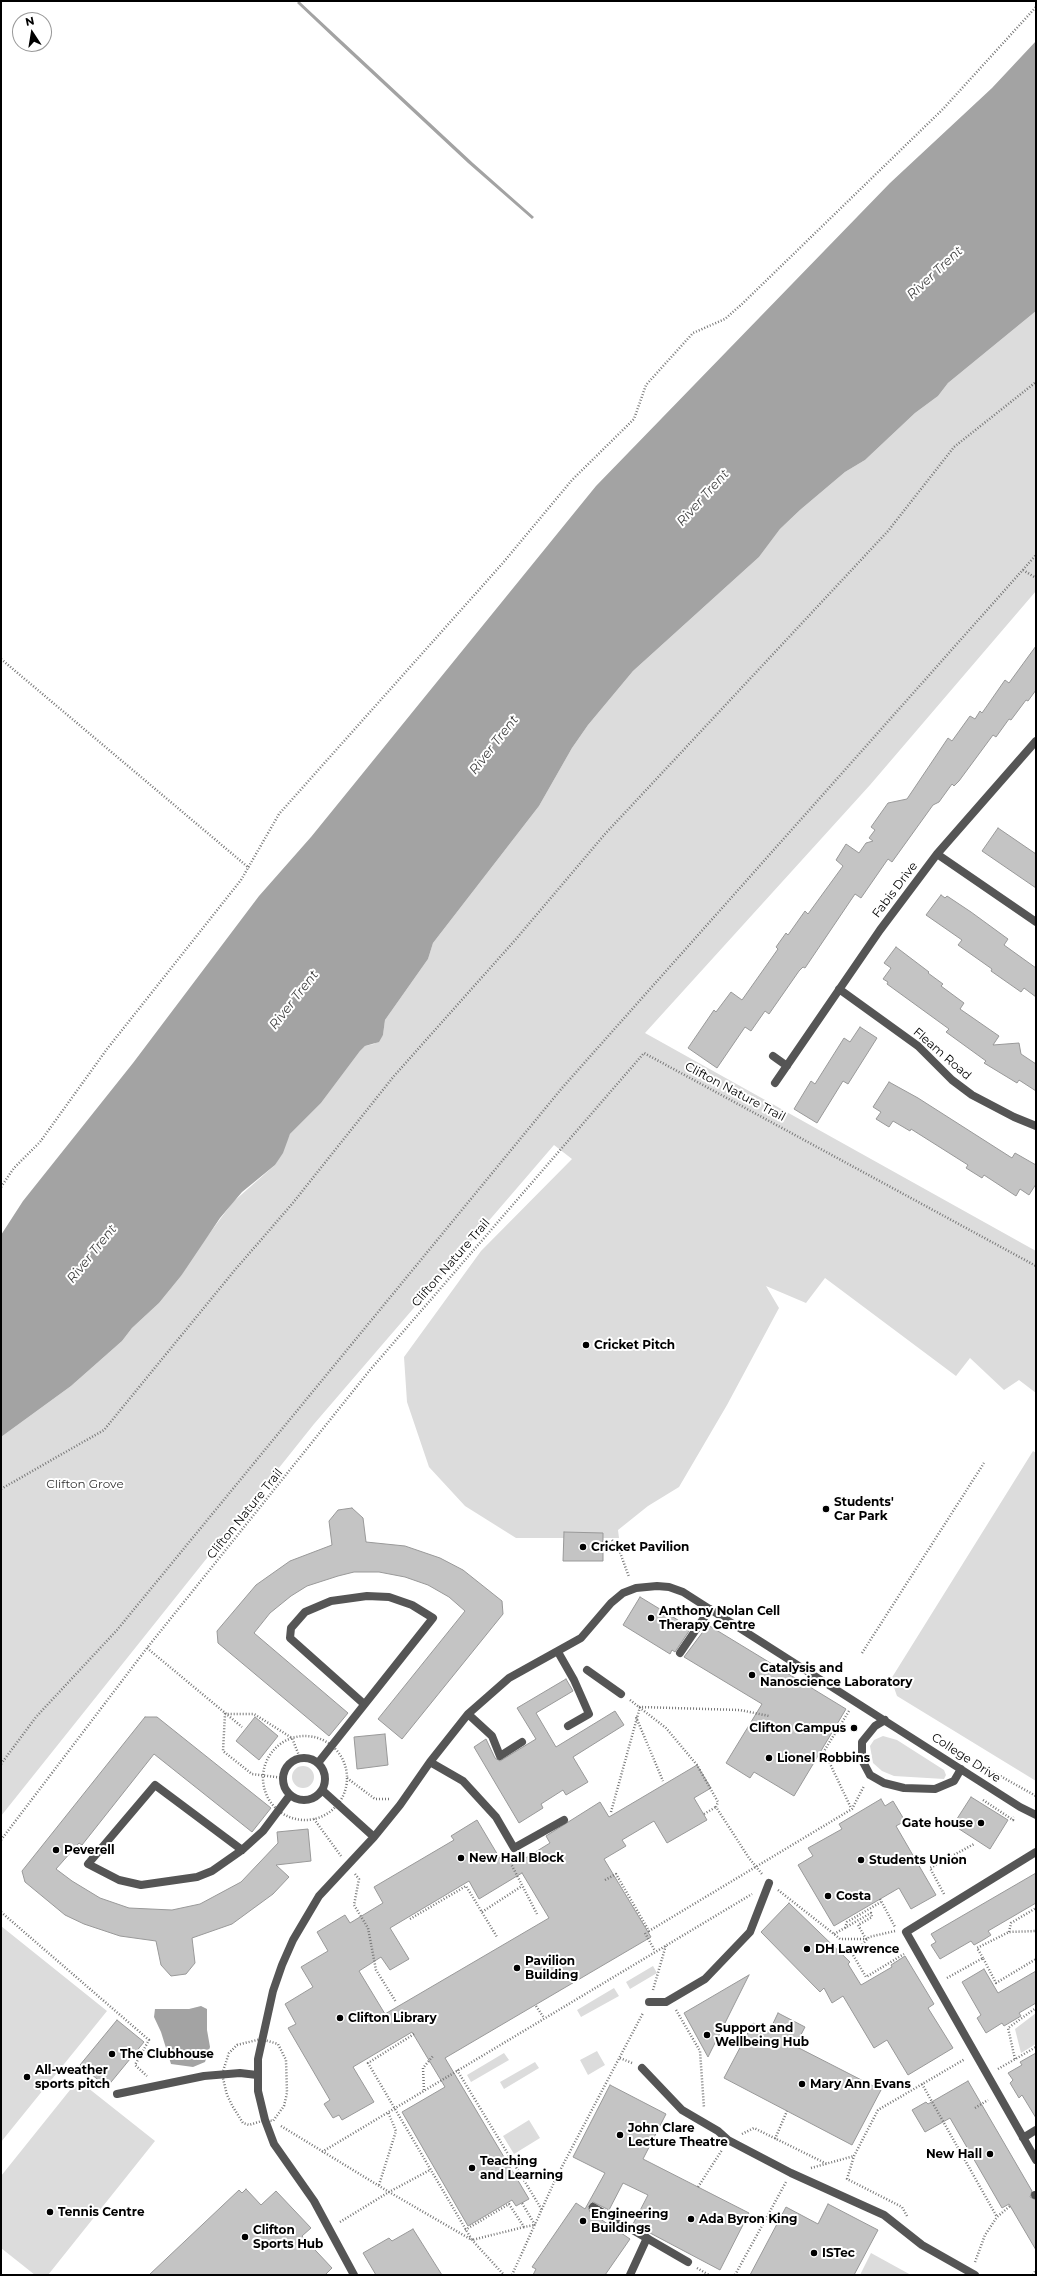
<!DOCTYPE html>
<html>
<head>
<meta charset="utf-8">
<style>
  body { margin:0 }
  #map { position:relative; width:1037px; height:2276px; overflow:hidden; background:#fff; font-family:Montserrat,sans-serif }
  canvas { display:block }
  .frame { position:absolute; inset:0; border:2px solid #000; pointer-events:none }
  .north { position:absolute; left:12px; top:12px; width:40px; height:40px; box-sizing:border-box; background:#fff; border:1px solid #999; border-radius:50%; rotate:348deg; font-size:11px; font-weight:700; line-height:16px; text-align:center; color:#000 }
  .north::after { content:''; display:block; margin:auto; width:14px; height:18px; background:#000; clip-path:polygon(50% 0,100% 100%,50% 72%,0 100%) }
</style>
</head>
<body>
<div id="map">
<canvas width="1037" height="2276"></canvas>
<div class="frame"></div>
<div class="north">N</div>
</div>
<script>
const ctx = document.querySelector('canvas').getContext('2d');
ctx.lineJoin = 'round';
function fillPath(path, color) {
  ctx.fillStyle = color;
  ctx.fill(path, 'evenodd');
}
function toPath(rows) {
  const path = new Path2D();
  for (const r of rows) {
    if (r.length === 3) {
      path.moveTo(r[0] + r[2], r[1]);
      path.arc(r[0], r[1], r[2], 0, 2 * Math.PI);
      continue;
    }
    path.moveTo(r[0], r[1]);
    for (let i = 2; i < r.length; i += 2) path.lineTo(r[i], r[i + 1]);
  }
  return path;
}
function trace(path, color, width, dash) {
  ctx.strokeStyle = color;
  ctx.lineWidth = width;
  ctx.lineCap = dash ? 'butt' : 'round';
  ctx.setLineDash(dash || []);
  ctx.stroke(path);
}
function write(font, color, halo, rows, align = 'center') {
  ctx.font = font + ' Montserrat,sans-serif';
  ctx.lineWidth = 4;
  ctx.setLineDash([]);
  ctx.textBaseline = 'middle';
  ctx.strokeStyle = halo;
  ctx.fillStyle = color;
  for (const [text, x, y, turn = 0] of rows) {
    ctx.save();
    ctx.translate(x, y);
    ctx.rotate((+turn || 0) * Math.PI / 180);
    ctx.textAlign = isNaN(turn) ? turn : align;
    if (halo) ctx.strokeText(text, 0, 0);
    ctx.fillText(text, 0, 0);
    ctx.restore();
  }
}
fillPath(toPath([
  [1036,311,1036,591,870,785,645,1033,1036,1251,1036,1393,1019,1380,1004,1390,970,1358,956,1376,825,1278,806,1303,766,1286,779,1308,727,1405,679,1487,648,1506,618,1530,619,1538,516,1538,465,1506,429,1467,407,1402,404,1357,481,1251,572,1159,554,1145,314,1424,1,1816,1,1437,71,1386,122,1341,132,1328,159,1303,181,1276,191,1258,233,1202,275,1165,290,1134,321,1103,360,1051,365,1046,374,1044,383,1035,385,1020,428,959,433,943,539,806,572,748,588,725,633,671,759,557,780,529,800,510,845,472,865,460,915,413,938,396,948,383],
  [1033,1451,1036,1453,1036,1781,897,1696,891,1679],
  [883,1736,897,1740,944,1770,946,1775,944,1779,894,1776,882,1771,873,1763,870,1746,874,1740],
  [303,1777,11],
  [1,1926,107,2011,1,2142],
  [653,1966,657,1973,630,1989,626,1982],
  [614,1988,619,1996,581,2017,577,2010],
  [1036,2013,1036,2044,1021,2053,1015,2029],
  [597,2051,605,2065,588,2075,580,2060],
  [504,2053,509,2060,471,2082,467,2075],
  [535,2062,539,2068,504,2089,500,2082],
  [78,2080,155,2141,48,2275,35,2275,1,2248,1,2176],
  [529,2120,540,2138,514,2154,503,2136],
  [871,2253,911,2275,860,2275]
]), '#dcdcdc');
fillPath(toPath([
  [299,1,473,163,534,217,532,219,468,163,337,41,297,3],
  [1036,41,1036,311,948,383,938,396,915,413,865,460,845,472,800,510,780,529,759,557,633,671,588,725,572,748,539,806,433,943,428,959,385,1020,383,1035,379,1042,365,1046,360,1051,321,1103,290,1134,283,1153,275,1165,242,1192,220,1218,181,1276,159,1303,132,1328,122,1341,71,1386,1,1437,1,1235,23,1201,133,1063,259,896,311,837,596,486,890,183,992,88],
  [201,2006,207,2009,207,2030,210,2047,205,2062,193,2067,171,2064,161,2032,154,2017,155,2009,189,2009]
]), '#a3a3a3');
const building = toPath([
  [1036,646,1036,690,1028,701,1026,700,1011,720,1009,719,996,737,993,735,959,781,954,786,952,784,939,802,933,805,892,862,888,859,861,898,855,894,805,968,803,967,799,971,769,1014,765,1011,751,1031,745,1027,717,1068,688,1048,714,1010,716,1012,731,992,742,1000,778,949,776,947,786,933,788,935,805,911,808,914,843,866,836,860,846,844,859,853,866,843,873,841,869,838,875,830,871,827,888,803,907,799,948,738,952,741,970,716,975,719,980,711,982,713,1005,680,1009,683,1036,646],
  [998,828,1036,854,1036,888,982,851,998,828],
  [941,895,945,898,947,896,971,912,1008,939,1004,945,1036,968,1036,997,1024,988,1021,992,991,971,992,969,958,945,962,940,926,915,941,895],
  [896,947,929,972,928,973,943,984,941,986,964,1003,960,1009,999,1036,993,1045,1019,1043,1021,1054,1036,1064,1036,1091,1019,1080,1017,1083,984,1063,986,1061,946,1032,949,1029,887,984,888,982,883,979,891,968,884,963,896,947],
  [860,1027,877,1038,848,1084,843,1081,817,1123,794,1109,811,1081,815,1084,844,1038,850,1042,860,1027],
  [889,1082,918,1098,1012,1158,1015,1153,1036,1165,1036,1184,1029,1195,1020,1189,1016,1196,984,1175,982,1178,966,1168,968,1165,911,1129,910,1131,893,1121,889,1127,876,1119,881,1112,873,1107,889,1082],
  [352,1508,363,1518,366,1542,405,1546,440,1558,463,1570,502,1601,503,1614,402,1739,378,1719,465,1611,449,1597,428,1585,405,1577,379,1572,354,1572,338,1576,307,1586,291,1596,270,1613,254,1633,348,1713,329,1736,218,1643,217,1631,256,1585,290,1561,332,1545,329,1521,338,1510,352,1508],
  [564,1532,603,1533,603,1561,563,1561,564,1532],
  [640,1597,691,1628,675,1652,672,1650,670,1654,623,1625,640,1597],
  [708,1625,846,1709,794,1796,754,1772,750,1778,726,1763,762,1704,684,1657,708,1625],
  [566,1679,573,1691,536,1713,556,1747,615,1711,624,1725,573,1757,588,1782,566,1795,563,1790,541,1804,543,1808,519,1823,474,1747,486,1739,495,1758,500,1761,536,1739,517,1708,566,1679],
  [145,1717,157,1717,271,1808,252,1832,154,1754,82,1845,79,1843,56,1869,72,1881,100,1898,129,1908,172,1910,200,1904,241,1882,278,1843,277,1832,308,1829,311,1861,276,1865,289,1877,273,1894,232,1924,192,1938,195,1963,186,1974,171,1976,161,1965,156,1941,120,1936,84,1924,65,1915,25,1882,22,1871,145,1717],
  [255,1717,278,1736,259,1760,236,1741,255,1717],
  [385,1734,388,1765,357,1769,354,1737,385,1734],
  [697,1765,711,1788,694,1798,707,1820,667,1843,654,1821,622,1840,626,1846,604,1859,651,1937,445,2058,529,2199,516,2206,512,2200,468,2226,402,2112,445,2087,412,2032,353,2067,374,2102,342,2120,339,2115,333,2118,324,2104,330,2100,288,2028,296,2024,285,2004,313,1987,301,1967,328,1951,317,1932,345,1915,350,1923,383,1903,374,1887,454,1840,451,1836,477,1820,502,1862,520,1852,524,1859,550,1843,546,1836,600,1802,609,1817,697,1765],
  [522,1873,549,1918,385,2014,359,1971,381,1957,390,1970,409,1959,390,1928,469,1881,479,1899,522,1873],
  [971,1797,1008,1820,990,1849,953,1825,971,1797],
  [881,1799,885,1806,893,1801,905,1821,896,1826,936,1895,911,1909,899,1888,834,1926,798,1865,813,1856,808,1848,842,1829,839,1824,881,1799],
  [1036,1873,1036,1903,988,1931,991,1935,983,1940,974,1945,971,1941,940,1959,931,1945,936,1942,931,1934,1036,1873],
  [789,1903,850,1962,848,1964,861,1985,892,1967,891,1965,905,1956,934,2004,928,2008,953,2048,908,2075,887,2040,874,2048,843,1996,832,2003,824,1988,820,1992,761,1932,789,1903],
  [984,1969,998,1993,1036,1971,1036,2003,1019,2013,1021,2016,1004,2026,1002,2023,986,2033,977,2018,981,2015,962,1982,984,1969],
  [749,1975,708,2057,684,2013,749,1975],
  [778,2013,805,2027,795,2046,881,2090,852,2145,724,2078,753,2023,769,2032,778,2013],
  [117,2020,144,2042,107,2087,80,2065,117,2020],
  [1036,2053,1036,2118,1022,2095,1019,2098,1010,2083,1013,2080,1008,2073,1022,2065,1020,2062,1036,2053],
  [968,2081,1032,2191,1030,2197,1036,2200,1036,2250,1009,2204,1002,2208,950,2118,925,2132,912,2110,926,2102,928,2104,968,2081],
  [610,2085,666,2114,643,2159,749,2213,720,2270,633,2224,648,2195,623,2183,609,2210,593,2202,588,2207,590,2212,630,2239,605,2275,533,2275,536,2269,532,2267,576,2203,585,2209,605,2173,573,2157,610,2085],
  [246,2189,261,2205,276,2191,311,2228,302,2236,332,2268,325,2275,149,2275,239,2190,242,2193,246,2189],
  [828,2204,878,2230,854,2275,750,2275,786,2207,818,2224,828,2204],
  [413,2229,442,2275,376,2275,363,2253,389,2238,392,2241,413,2229]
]);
fillPath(building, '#c4c4c4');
trace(building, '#999', 1);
trace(toPath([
  [1023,570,1036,578],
  [1,659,249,868],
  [1,1187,14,1168,40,1142,107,1049,241,880,279,814,502,564,572,480,634,419,646,385,693,333,725,319,742,304,943,109,1036,7],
  [1,1489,104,1430,234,1271,292,1204,394,1076,516,939,605,834,888,531,954,447,1036,382],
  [612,1540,618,1547,629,1577],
  [147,1648,242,1727],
  [862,1653,984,1463],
  [630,1700,666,1728,697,1765,718,1802,716,1807,749,1858,762,1874],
  [849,1711,824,1751,851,1808],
  [636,1717,663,1781],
  [305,1778,42],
  [977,1763,1036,1796],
  [1,1764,36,1717,117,1630,562,1088,1036,555],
  [283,1778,252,1774,223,1751,225,1714,254,1714,292,1738,300,1758],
  [347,1778,375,1799,390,1799],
  [983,1800,1013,1820,1014,1817],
  [611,1812,640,1707,740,1710,769,1716],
  [704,1814,716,1807],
  [314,1819,341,1856],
  [1,1840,147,1648,370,1370,644,1053,1036,1266],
  [509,1860,537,1914],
  [355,1874,359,1879,354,1905,368,1928,376,1970,396,2002],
  [605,1880,616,1874,649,1931,852,1809,864,1786],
  [778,1890,834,1934,840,1939,866,1939,858,1925,872,1917,871,1913,834,1934],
  [944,1894,930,1868,974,1844],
  [880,1899,895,1927],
  [1,1912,149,2040,135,2065,147,2076],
  [482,1912,522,1886],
  [410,1919,466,1886,497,1937],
  [845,1928,847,1922,881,1902],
  [895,1931,869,1937,853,1955,866,1977,904,1954],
  [1009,1932,1011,1923,1036,1908],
  [645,1933,655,1951],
  [983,1958,977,1948,1009,1932,1036,1931],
  [947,1978,983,1958,996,1983,1036,1959],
  [653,1990,666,1945],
  [536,2006,544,2018],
  [676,2010,700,2051,704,2108],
  [414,2034,368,2063,472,2240,524,2227],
  [261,2039,278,2044,286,2060,287,2093,284,2106,273,2121,265,2120,249,2125,243,2123,233,2107,227,2095,222,2074,229,2053,237,2045,261,2039],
  [620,2058,632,2063],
  [1015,2059,1008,2028,1036,2008],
  [998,2069,1036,2047],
  [457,2070,542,2210],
  [922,2084,997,2217],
  [424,2090,423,2068,433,2056],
  [975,2108,988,2100],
  [281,2126,389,2192,430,2170],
  [742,2134,754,2128,827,2164],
  [775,2139,787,2111],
  [322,2152,752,1894],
  [811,2168,854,2156],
  [379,2185,396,2131,388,2112],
  [698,2187,722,2150],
  [907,2216,902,2207,847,2179,854,2156,878,2110,965,2059],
  [340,2222,389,2192,472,2240,504,2275],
  [465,2230,509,2204,524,2227,535,2225,522,2203],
  [975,2262,985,2235,997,2217,1010,2206],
  [697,2268,709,2275],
  [512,2275,556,2178,643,2013],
  [735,2275,786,2182],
  [1033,2275,1036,2270]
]), '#777', 2.5, [1, 2]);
trace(toPath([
  [558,1652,574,1680,589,1714,568,1726],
  [680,1653,710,1609],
  [587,1670,621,1694],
  [468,1714,492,1736,500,1756,522,1742],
  [885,1720,875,1726,862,1742,862,1760,870,1775,884,1783,904,1788,935,1789,954,1781,961,1769],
  [304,1779,21],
  [430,1762,463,1781,496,1817,514,1848,564,1820],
  [318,1763,433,1618,412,1605,389,1597,367,1596,331,1601,305,1612,291,1628,290,1638,364,1704],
  [322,1790,374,1837],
  [242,1850,155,1785,88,1864,119,1880,141,1885,197,1877,212,1871,242,1850,263,1831,290,1795],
  [1036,1852,906,1932,1036,2160],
  [649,2002,666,2002,705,1979,750,1932,769,1883],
  [642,2068,682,2110,718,2131,728,2140,791,2173,884,2215,922,2245,975,2275],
  [117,2094,204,2076,240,2073,257,2075],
  [1023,2138,1036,2130],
  [1035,2195,1036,2195],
  [593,2207,688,2262],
  [354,2275,314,2201,274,2144,265,2120,258,2091,258,2059,273,1991,282,1965,293,1940,319,1896,374,1837,400,1805,430,1762,468,1714,509,1678,581,1638,611,1603,623,1593,636,1588,657,1586,669,1587,683,1592,1020,1807,1036,1815]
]), '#555', 8);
trace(toPath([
  [630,2275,647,2238]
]), '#555', 8);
trace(toPath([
  [937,854,1036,922],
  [839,989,918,1046,952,1080,972,1095,1014,1117,1036,1126],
  [773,1056,787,1066],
  [775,1083,880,930,937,854,1036,741]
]), '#555', 8);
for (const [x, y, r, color] of [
  [586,1345,4,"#000"],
  [826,1509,4,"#000"],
  [583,1547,4,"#000"],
  [651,1618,4,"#000"],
  [752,1675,4,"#000"],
  [854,1728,4,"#000"],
  [769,1758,4,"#000"],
  [981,1823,4,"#000"],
  [56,1850,4,"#000"],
  [461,1858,4,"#000"],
  [861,1860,4,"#000"],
  [828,1896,4,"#000"],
  [807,1949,4,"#000"],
  [517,1968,4,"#000"],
  [340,2018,4,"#000"],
  [707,2035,4,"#000"],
  [112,2054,4,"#000"],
  [27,2077,4,"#000"],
  [802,2084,4,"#000"],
  [620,2135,4,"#000"],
  [990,2154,4,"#000"],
  [472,2168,4,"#000"],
  [50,2212,4,"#000"],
  [691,2219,4,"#000"],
  [583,2221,4,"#000"],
  [245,2237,4,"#000"],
  [814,2253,4,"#000"]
]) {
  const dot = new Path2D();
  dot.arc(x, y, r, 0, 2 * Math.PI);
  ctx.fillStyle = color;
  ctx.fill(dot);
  trace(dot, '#fff', 1.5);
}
write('12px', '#000', '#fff', [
  ["Fabis Drive",895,890,-53],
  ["Fleam Road",942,1054,41],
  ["Clifton Nature Trail",735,1092,28],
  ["Clifton Nature Trail",451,1263,-49],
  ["Clifton Nature Trail",245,1514,-51],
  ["College Drive",966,1758,33]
]);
write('bold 12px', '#000', '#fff', [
  ["Cricket Pitch",594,1345],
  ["Students'",834,1502],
  ["Car Park",834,1516],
  ["Cricket Pavilion",591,1547],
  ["Anthony Nolan Cell",659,1611],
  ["Therapy Centre",659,1625],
  ["Catalysis and",760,1668],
  ["Nanoscience Laboratory",760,1682],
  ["Clifton Campus",846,1728,"right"],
  ["Lionel Robbins",777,1758],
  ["Gate house",973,1823,"right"],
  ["Peverell",64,1850],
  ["New Hall Block",469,1858],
  ["Students Union",869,1860],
  ["Costa",836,1896],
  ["DH Lawrence",815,1949],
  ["Pavilion",525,1961],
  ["Building",525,1975],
  ["Clifton Library",348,2018],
  ["Support and",715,2028],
  ["Wellbeing Hub",715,2042],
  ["The Clubhouse",120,2054],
  ["All-weather",35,2070],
  ["sports pitch",35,2084],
  ["Mary Ann Evans",810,2084],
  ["John Clare",628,2128],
  ["Lecture Theatre",628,2142],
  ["New Hall",982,2154,"right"],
  ["Teaching",480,2161],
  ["and Learning",480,2175],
  ["Tennis Centre",58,2212],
  ["Engineering",591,2214],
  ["Buildings",591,2228],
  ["Ada Byron King",699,2219],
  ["Clifton",253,2230],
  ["Sports Hub",253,2244],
  ["ISTec",822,2253]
], 'left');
write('12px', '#333', '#fff', [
  ["Clifton Grove",85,1484]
]);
write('italic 13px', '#444', '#fff', [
  ["River Trent",935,273,-43],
  ["River Trent",703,498,-48],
  ["River Trent",494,745,-52],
  ["River Trent",294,1000,-52],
  ["River Trent",92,1254,-51]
]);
</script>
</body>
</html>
